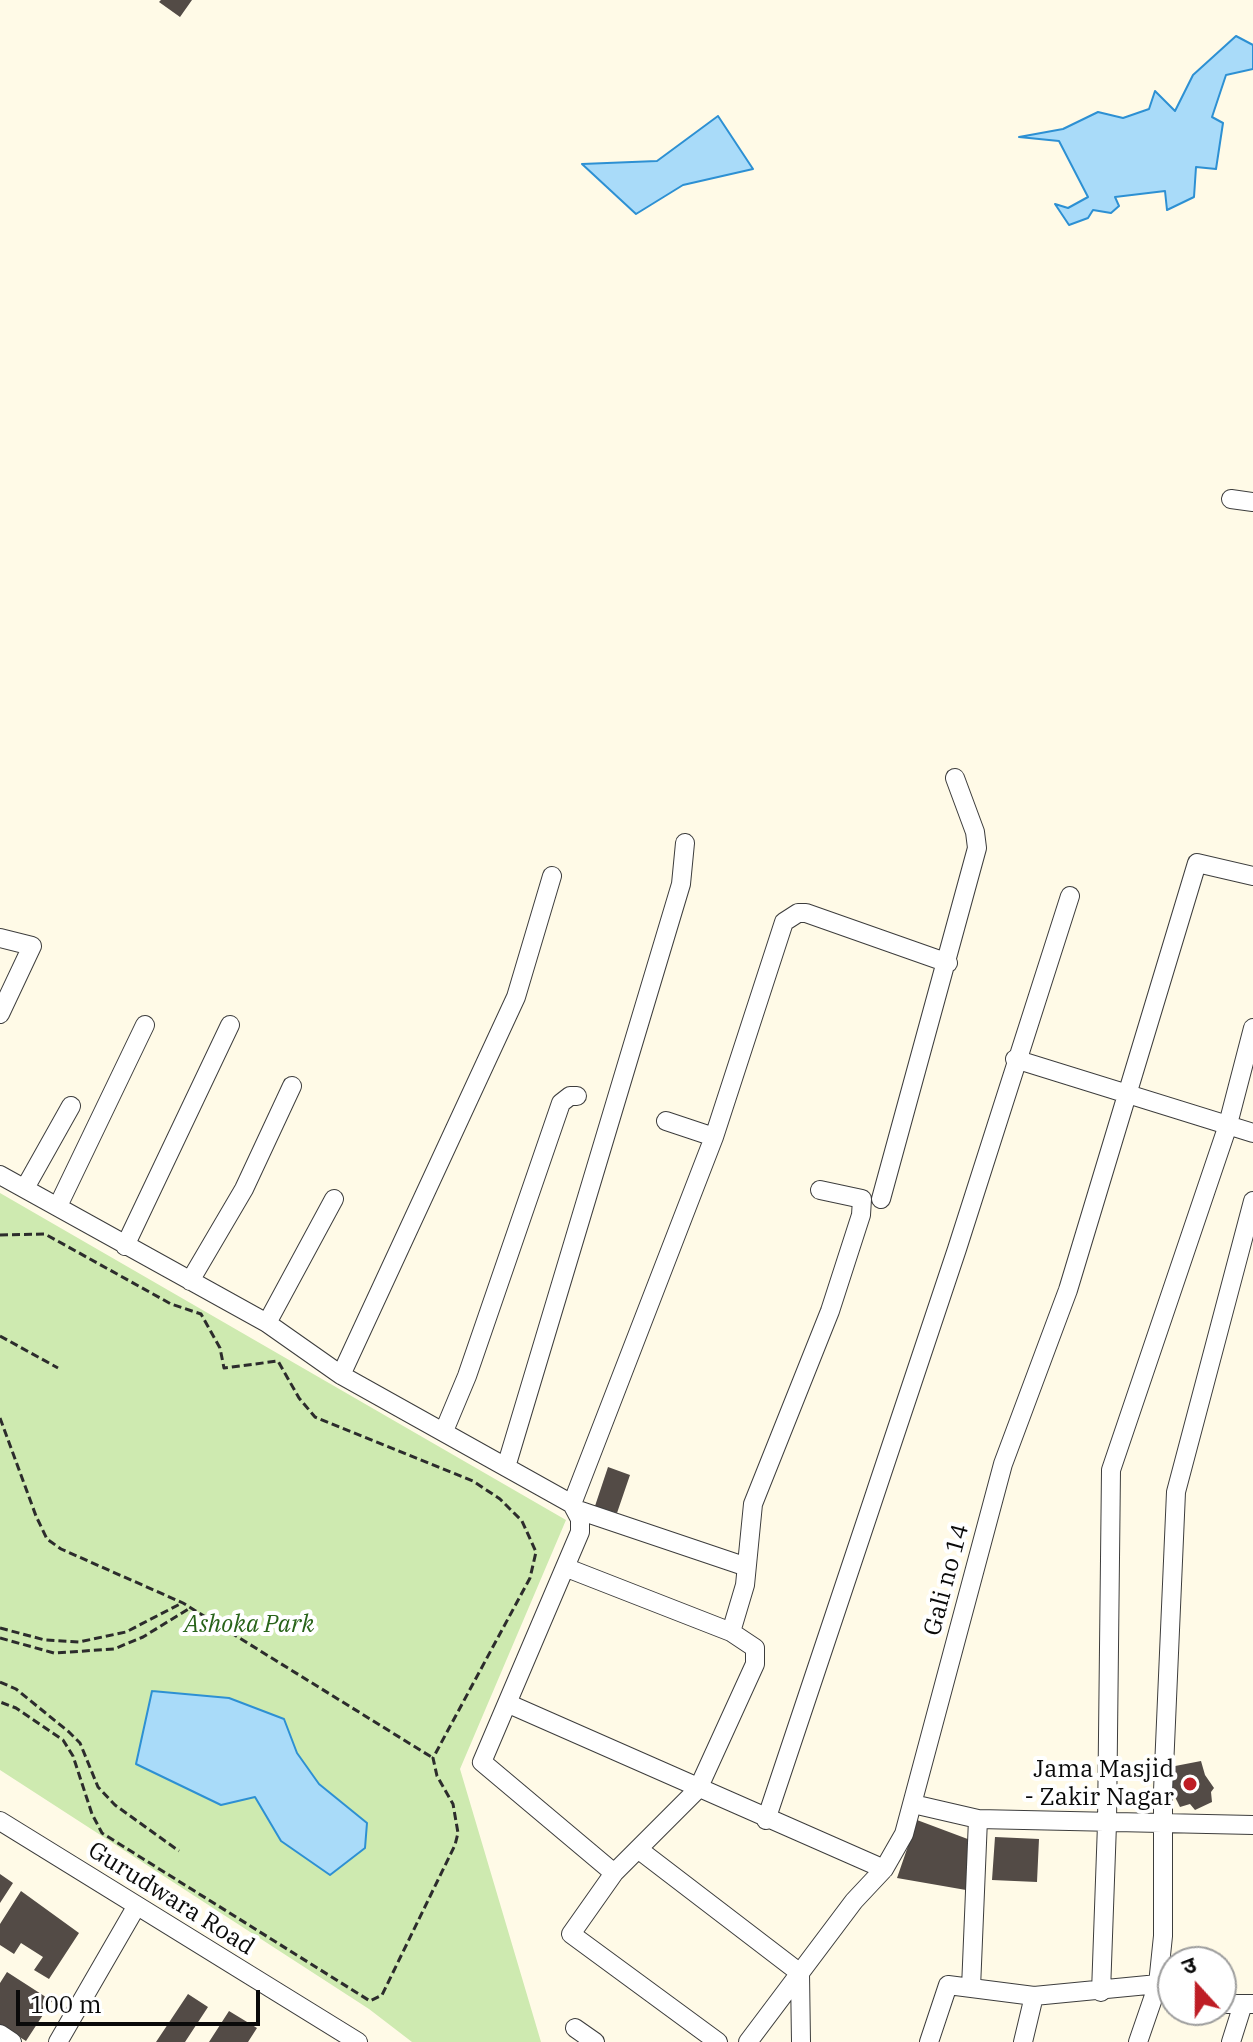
<!DOCTYPE html>
<html>
<head>
<meta charset="utf-8">
<style>
  body { margin:0 }
  #map { position:relative; width:1253px; height:2042px; overflow:hidden; background:#fffae7; font-family:"IBM Plex Serif","Noto Sans Devanagari",serif }
  canvas { display:block }
  .north { position:absolute; left:1157px; top:1946px; width:80px; height:80px; box-sizing:border-box; background:#fff; border:2px solid #9d9d9d; border-radius:50%; rotate:339deg; font-size:22px; font-weight:700; line-height:32px; text-align:center; color:#0a0a0a }
  .north::after { content:''; display:block; margin:auto; width:28px; height:36px; background:#be1d25; clip-path:polygon(50% 0,100% 100%,50% 72%,0 100%) }
  .scale { position:absolute; left:16px; top:1990px; width:244px; height:36px; box-sizing:border-box; border:4px solid #0a0a0a; border-top:0; padding-left:10px; font-size:24px; line-height:28px; white-space:nowrap; color:#0a0a0a; -webkit-text-stroke:6px #fff; paint-order:stroke }
</style>
</head>
<body>
<div id="map">
<canvas width="1253" height="2042"></canvas>
<div class="north">उ</div>
<div class="scale">100 m</div>
</div>
<script>
const ctx = document.querySelector('canvas').getContext('2d');
ctx.lineJoin = 'round';
function fillPath(path, color) {
  ctx.fillStyle = color;
  ctx.fill(path, 'evenodd');
}
function toPath(rows) {
  const path = new Path2D();
  for (const r of rows) {
    path.moveTo(r[0], r[1]);
    for (let i = 2; i < r.length; i += 2) path.lineTo(r[i], r[i + 1]);
  }
  return path;
}
function trace(path, color, width, dash) {
  ctx.strokeStyle = color;
  ctx.lineWidth = width;
  ctx.lineCap = dash ? 'butt' : 'round';
  ctx.setLineDash(dash || []);
  ctx.stroke(path);
}
function write(font, color, halo, rows, align = 'center') {
  ctx.font = font + ' "IBM Plex Serif",serif';
  ctx.lineWidth = 8;
  ctx.setLineDash([]);
  ctx.textBaseline = 'middle';
  ctx.strokeStyle = halo;
  ctx.fillStyle = color;
  for (const [text, x, y, turn = 0] of rows) {
    ctx.save();
    ctx.translate(x, y);
    ctx.rotate((+turn || 0) * Math.PI / 180);
    ctx.textAlign = isNaN(turn) ? turn : align;
    if (halo) ctx.strokeText(text, 0, 0);
    ctx.fillText(text, 0, 0);
    ctx.restore();
  }
}
fillPath(toPath([
  [0,1193,566,1520,460,1769,541,2042,412,2042,369,2009,0,1770]
]), '#ceeab0');
const water = toPath([
  [1236,36,1253,45,1253,69,1226,75,1212,117,1223,123,1216,169,1196,167,1194,197,1167,210,1165,191,1115,197,1119,206,1111,213,1093,210,1088,218,1069,225,1055,204,1068,208,1088,197,1059,141,1019,137,1063,129,1098,112,1123,118,1149,109,1155,91,1175,111,1193,75,1236,36],
  [718,116,753,169,683,185,636,214,582,164,657,161,718,116],
  [152,1691,229,1698,284,1719,297,1753,319,1784,367,1823,365,1848,330,1875,281,1841,255,1797,221,1805,136,1764,152,1691]
]);
fillPath(water, '#a9dbf9');
trace(water, '#2d90d3', 2);
fillPath(toPath([
  [161,0,192,0,180,17,159,2],
  [608,1467,630,1475,617,1513,595,1506],
  [1201,1761,1205,1775,1214,1788,1211,1792,1212,1802,1195,1810,1190,1804,1180,1807,1167,1781,1170,1767],
  [917,1820,973,1841,966,1890,897,1878],
  [995,1837,1039,1839,1037,1882,992,1880],
  [0,1874,13,1883,0,1903],
  [21,1891,79,1933,49,1979,34,1970,43,1957,21,1943,14,1954,0,1945,0,1924],
  [7,1972,52,2001,26,2041,0,2025,0,1983],
  [188,1994,208,2007,185,2042,156,2042],
  [229,2011,257,2028,248,2042,209,2042]
]), '#534b46');
const street = toPath([
  [1231,499,1253,502],
  [0,938,32,946,0,1014],
  [1015,1059,1253,1133],
  [666,1121,714,1137],
  [0,1175,267,1323,341,1375,572,1504,580,1519,580,1532,482,1762,614,1873],
  [25,1188,71,1106],
  [881,1199,977,848,975,832,955,778],
  [58,1206,145,1025],
  [125,1246,230,1025],
  [190,1281,244,1189,292,1086],
  [267,1323,334,1199],
  [341,1375,516,997,552,876],
  [444,1431,467,1376,561,1103,570,1096,577,1096],
  [506,1467,681,884,685,843],
  [572,1504,714,1137,784,922,798,913,806,913,948,963],
  [575,1509,744,1566],
  [567,1568,731,1632,755,1648,755,1664,698,1789,614,1873,571,1934,718,2042],
  [731,1632,745,1585,753,1504,830,1311,861,1215,862,1199,820,1190],
  [509,1704,884,1869],
  [913,1804,978,1819,1253,1825],
  [766,1820,957,1249,1070,896],
  [0,1821,358,2042],
  [638,1849,800,1973,801,2042],
  [971,1988,978,1819],
  [1101,1992,1107,1824,1111,1470,1227,1128,1253,1028],
  [1221,2004,1253,2004],
  [575,2028,595,2042],
  [0,2034,12,2042],
  [58,2042,136,1907],
  [748,2042,854,1901,884,1869,904,1834,1003,1464,1068,1290,1197,863,1253,876],
  [929,2042,948,1985,1034,1996,1158,1984],
  [1023,2042,1034,1996],
  [1138,2042,1158,1984,1163,1936,1163,1791,1176,1492,1253,1201],
  [1231,2042,1243,2004]
]);
trace(street, '#3d3d3d', 20);
trace(toPath([
  [0,1235,45,1234,171,1304,201,1314,220,1348,224,1368,278,1361,299,1398,315,1417,473,1481,500,1499,522,1521,536,1552,530,1578,433,1758,437,1776,453,1804,458,1833,455,1845,382,1995,370,2001,102,1833,92,1814,73,1756,63,1740,16,1708,0,1702],
  [0,1336,58,1368],
  [0,1418,36,1516,47,1539,61,1549,183,1603,433,1758],
  [0,1628,45,1640,79,1642,126,1632,182,1603],
  [0,1638,54,1653,114,1649,143,1637,190,1608],
  [0,1682,16,1689,69,1732,80,1743,98,1787,115,1805,179,1851]
]), '#2c2c2c', 3, [8, 4]);
trace(street, '#fff', 18);
for (const [x, y, r, color] of [
  [1190,1784,8,"#be1d25"]
]) {
  const dot = new Path2D();
  dot.arc(x, y, r, 0, 2 * Math.PI);
  ctx.fillStyle = color;
  ctx.fill(dot);
  trace(dot, '#fff', 3);
}
write('24px', '#0a0a0a', '#fff', [
  ["Gali no 14",947,1580,-75],
  ["Gurudwara Road",171,1899,32]
]);
write('italic 24px', '#286319', '#fff', [
  ["Ashoka Park",249,1625]
]);
write('24px', '#0a0a0a', '#fff', [
  ["Jama Masjid",1174,1770],
  ["- Zakir Nagar",1174,1798]
], 'right');
</script>
</body>
</html>
